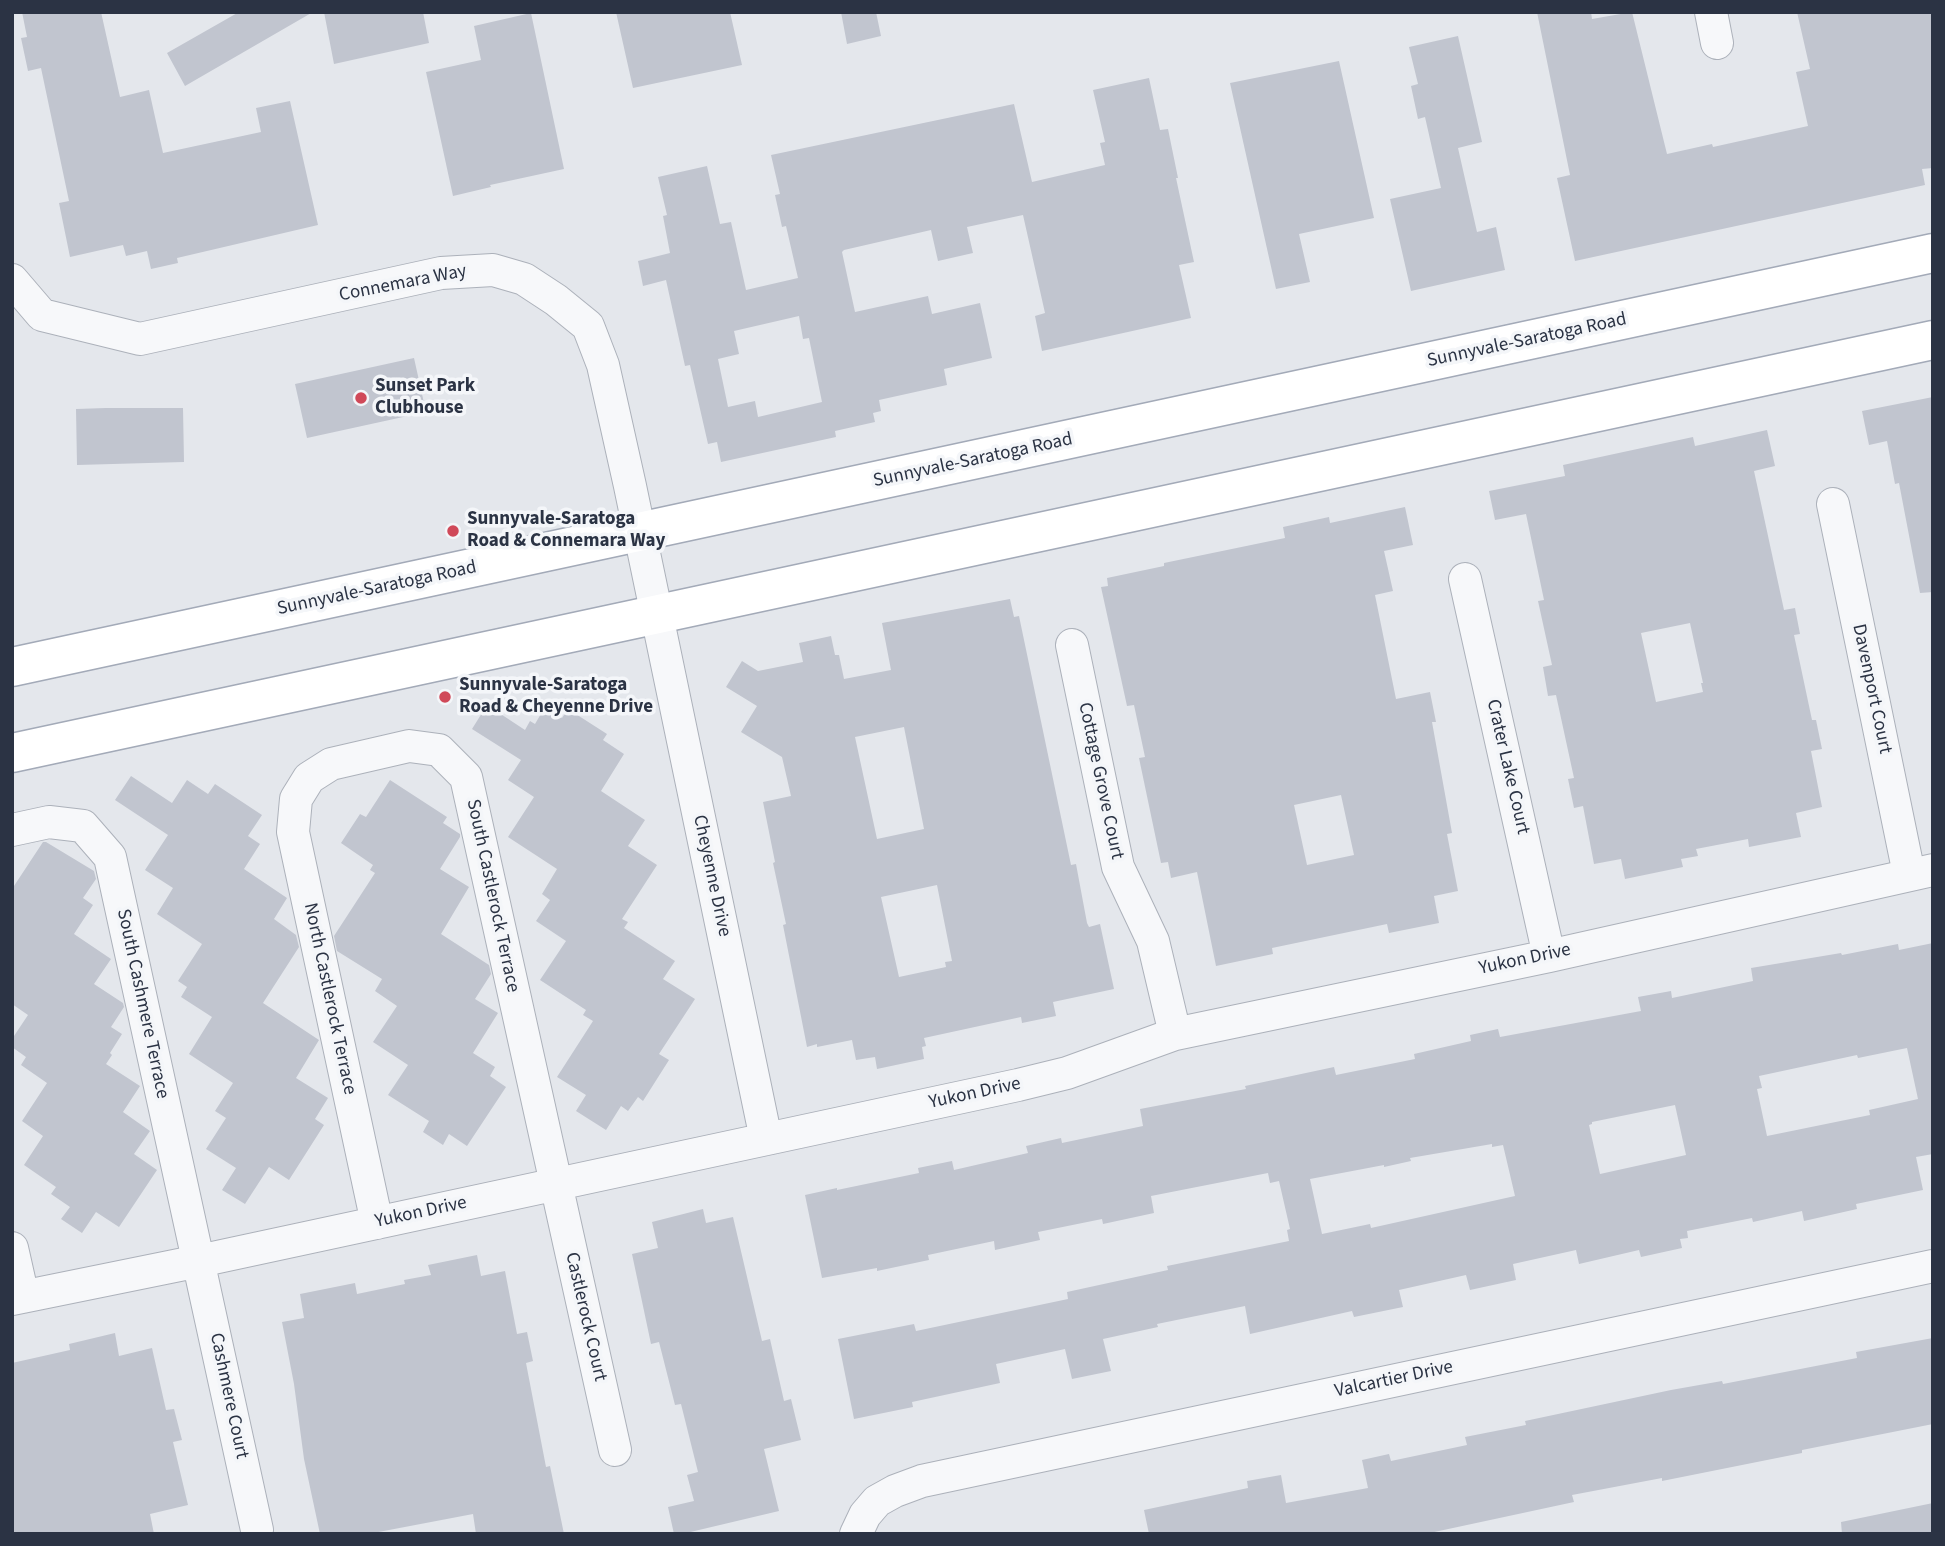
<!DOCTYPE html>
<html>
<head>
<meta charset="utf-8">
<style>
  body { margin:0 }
  #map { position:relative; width:1945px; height:1546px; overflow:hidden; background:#e4e7ec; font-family:"Source Sans 3",sans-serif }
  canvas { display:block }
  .frame { position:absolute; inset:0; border:14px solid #2b3344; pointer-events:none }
</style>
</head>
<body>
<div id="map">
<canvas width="1945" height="1546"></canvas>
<div class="frame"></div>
</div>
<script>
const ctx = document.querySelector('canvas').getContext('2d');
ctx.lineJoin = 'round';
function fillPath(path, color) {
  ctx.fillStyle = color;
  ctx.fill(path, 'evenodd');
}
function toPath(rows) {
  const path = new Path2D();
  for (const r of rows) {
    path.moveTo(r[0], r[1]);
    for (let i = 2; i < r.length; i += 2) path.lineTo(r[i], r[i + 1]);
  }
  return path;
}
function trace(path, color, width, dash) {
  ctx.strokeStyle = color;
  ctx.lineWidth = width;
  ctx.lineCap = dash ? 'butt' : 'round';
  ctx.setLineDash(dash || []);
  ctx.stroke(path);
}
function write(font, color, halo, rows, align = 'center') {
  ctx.font = font + ' "Source Sans 3",sans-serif';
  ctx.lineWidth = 7;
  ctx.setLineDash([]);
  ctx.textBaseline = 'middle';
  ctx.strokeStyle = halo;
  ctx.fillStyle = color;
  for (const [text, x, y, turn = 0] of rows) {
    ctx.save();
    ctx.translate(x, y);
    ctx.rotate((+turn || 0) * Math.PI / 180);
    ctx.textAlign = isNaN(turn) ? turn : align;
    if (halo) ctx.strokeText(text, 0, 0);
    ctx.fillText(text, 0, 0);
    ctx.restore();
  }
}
fillPath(toPath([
  [22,12,101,12,120,97,149,90,163,153,261,132,256,108,290,101,318,225,177,258,178,263,151,269,147,251,126,256,123,245,70,257,59,203,69,201,41,68,28,71,21,38,27,37],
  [239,12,313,12,185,86,167,53],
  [324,12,423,12,429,43,334,64],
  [616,12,730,12,742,65,633,88],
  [841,12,876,12,881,36,847,44],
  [1537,12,1591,12,1592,19,1632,12,1667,154,1712,144,1713,147,1808,126,1796,72,1810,69,1797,12,1933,12,1933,168,1922,169,1925,185,1575,261,1557,178,1570,175],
  [531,13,564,169,490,185,491,187,453,196,426,72,481,60,474,26],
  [1458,36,1482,142,1458,148,1477,232,1496,227,1505,270,1411,291,1390,199,1441,188,1425,117,1418,119,1411,86,1418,84,1409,47],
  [1339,61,1374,218,1299,234,1310,282,1276,289,1230,83],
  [1149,78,1160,130,1168,129,1178,178,1176,178,1194,262,1179,265,1191,318,1042,351,1035,316,1045,313,1023,215,967,227,973,253,938,261,931,230,844,250,842,252,855,312,928,296,932,314,980,303,992,358,944,369,947,385,879,400,881,411,873,413,875,422,835,431,836,437,721,462,717,442,708,444,690,365,685,366,666,280,643,286,638,261,670,253,663,216,667,215,658,177,707,166,720,224,731,222,746,290,798,278,786,226,782,227,775,195,780,194,771,155,1014,104,1032,182,1105,165,1100,143,1105,142,1093,90],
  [799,316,803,339,809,338,822,402,758,417,755,401,728,407,718,359,739,354,734,331],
  [414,358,426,412,307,438,295,384],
  [1933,397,1933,592,1920,593,1899,483,1895,484,1887,441,1869,445,1862,411],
  [106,408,183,408,184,462,77,465,76,409],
  [1767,430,1775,466,1754,471,1784,610,1795,608,1800,634,1794,635,1812,720,1816,720,1822,749,1811,751,1822,807,1796,813,1801,837,1749,847,1748,839,1696,849,1698,856,1681,859,1683,867,1625,879,1621,859,1594,864,1583,806,1574,808,1568,779,1574,778,1556,695,1548,696,1543,667,1552,665,1538,601,1544,600,1526,514,1495,520,1489,491,1565,476,1563,465,1693,437,1695,446],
  [1690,623,1703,683,1701,683,1703,692,1656,702,1641,633],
  [1405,507,1413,545,1384,551,1393,591,1375,595,1396,699,1430,692,1436,722,1432,722,1452,833,1447,834,1458,891,1434,896,1439,923,1389,933,1387,924,1272,948,1273,954,1216,966,1197,872,1171,878,1168,862,1161,863,1139,758,1145,757,1134,705,1127,706,1101,587,1108,586,1107,578,1164,566,1164,563,1285,538,1283,527,1329,517,1330,523],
  [1341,795,1354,855,1307,865,1294,805],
  [1010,599,1014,617,1019,616,1071,865,1076,864,1087,923,1089,927,1100,924,1114,989,1053,1002,1056,1016,1022,1023,1021,1017,924,1038,926,1046,922,1047,924,1059,877,1069,875,1057,856,1060,852,1040,817,1047,817,1044,807,1047,783,925,786,924,773,863,775,862,763,802,791,796,782,757,741,732,757,706,726,687,742,661,758,671,803,662,799,643,831,636,835,655,839,655,844,679,891,670,882,623],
  [904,727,924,829,877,839,855,737],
  [937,885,952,961,945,962,946,967,899,977,881,897],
  [487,705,525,730,530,721,535,724,545,707,562,718,568,709,607,734,603,740,624,754,601,791,645,820,628,846,657,865,622,919,628,922,624,928,675,961,663,979,695,999,659,1054,669,1060,643,1101,638,1097,628,1111,621,1106,606,1130,576,1111,586,1095,557,1077,593,1021,583,1015,586,1010,540,980,566,941,536,921,550,900,542,894,557,869,508,837,534,797,508,780,521,760,472,729],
  [131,776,172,803,187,780,208,794,215,784,262,815,248,836,260,844,244,869,287,898,274,919,296,935,299,947,263,1003,319,1040,296,1078,328,1098,315,1119,324,1125,289,1180,269,1167,245,1204,222,1190,236,1168,206,1149,226,1118,215,1111,233,1083,189,1054,212,1017,181,997,187,987,178,981,202,944,157,914,173,888,145,870,168,835,115,800],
  [390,780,447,817,443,823,460,834,460,837,440,869,469,887,441,934,489,965,491,974,475,999,498,1013,473,1053,495,1067,490,1076,506,1087,467,1146,449,1134,443,1145,423,1132,429,1121,388,1095,408,1065,373,1042,397,1006,375,991,382,979,337,951,334,936,375,873,370,870,373,865,341,843,360,814,366,817],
  [43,842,46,842,94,871,96,879,83,898,93,905,74,934,111,959,94,984,123,1003,124,1007,111,1027,122,1034,110,1053,112,1055,106,1064,140,1086,123,1112,150,1131,134,1154,157,1170,119,1227,96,1212,82,1233,61,1219,70,1207,51,1194,56,1187,24,1165,43,1136,22,1121,47,1083,21,1065,26,1057,12,1047,12,1039,28,1015,12,1004,12,889],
  [1933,943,1933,1154,1916,1157,1923,1190,1856,1204,1857,1209,1804,1221,1802,1211,1753,1222,1752,1218,1687,1231,1688,1238,1680,1239,1682,1248,1641,1257,1639,1250,1579,1264,1576,1250,1513,1264,1516,1280,1470,1290,1466,1275,1399,1290,1403,1307,1354,1317,1352,1311,1250,1334,1245,1306,1157,1324,1158,1327,1103,1339,1111,1371,1072,1379,1065,1349,996,1364,1000,1383,912,1402,913,1407,854,1419,838,1339,914,1324,916,1331,1068,1299,1067,1292,1168,1270,1167,1266,1289,1241,1287,1230,1290,1229,1279,1181,1270,1183,1268,1173,1151,1196,1154,1213,1103,1224,1102,1219,1038,1232,1040,1240,995,1250,994,1241,928,1255,929,1260,877,1271,877,1268,822,1278,805,1195,837,1188,837,1190,919,1173,918,1168,952,1161,954,1170,1028,1153,1026,1146,1061,1138,1062,1143,1143,1126,1140,1109,1246,1089,1245,1086,1334,1067,1336,1075,1415,1059,1414,1054,1471,1041,1470,1035,1498,1029,1500,1037,1641,1011,1638,997,1671,991,1672,998,1753,981,1751,968,1841,953,1842,955,1898,944,1899,950],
  [1907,1048,1918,1099,1869,1110,1870,1115,1767,1136,1757,1089,1762,1088,1759,1076,1857,1055,1858,1058],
  [1675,1105,1686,1155,1600,1174,1589,1125,1592,1124,1592,1122],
  [1492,1144,1492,1147,1503,1145,1515,1196,1371,1228,1370,1224,1322,1234,1310,1179,1384,1165,1384,1167,1411,1161,1410,1158],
  [703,1209,706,1223,733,1217,762,1341,770,1339,784,1401,791,1399,801,1440,764,1449,779,1511,682,1534,674,1534,668,1507,694,1501,687,1475,698,1472,681,1404,675,1405,659,1342,651,1344,632,1254,658,1248,652,1222],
  [477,1255,481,1276,505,1271,517,1334,527,1332,533,1361,526,1363,546,1467,550,1466,564,1534,476,1534,473,1514,368,1534,320,1534,304,1459,294,1384,282,1322,304,1318,300,1294,355,1283,357,1294,405,1284,404,1280,431,1275,428,1265],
  [115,1333,119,1356,152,1348,166,1410,174,1409,182,1440,173,1442,188,1505,150,1514,154,1534,12,1534,12,1363,70,1350,69,1344],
  [1933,1338,1933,1424,1802,1450,1802,1453,1662,1481,1662,1478,1572,1495,1574,1502,1425,1534,1149,1534,1144,1510,1248,1488,1247,1481,1281,1475,1286,1503,1368,1488,1362,1460,1389,1454,1391,1461,1467,1445,1465,1437,1526,1425,1525,1421,1671,1390,1722,1381,1723,1384,1857,1358,1856,1352],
  [1933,1503,1933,1534,1842,1534,1841,1522]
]), '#c1c5cf');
const minor = toPath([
  [1711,12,1717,43],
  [12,280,42,315,140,339,441,273,493,270,524,279,556,300,588,326,603,365,630,486,766,1139],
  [1833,504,1909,874],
  [1465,579,1549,956],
  [1072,645,1118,867,1153,941,1175,1034],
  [12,830,49,822,83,826,110,857,257,1530],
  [377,1223,293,832,296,799,309,778,331,764,409,746,439,750,466,777,615,1450],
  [12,1248,23,1297],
  [12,1299,199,1261,1018,1085,1067,1073,1175,1034,1549,956,1933,870],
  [856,1534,865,1515,877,1501,895,1491,922,1481,1933,1266]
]);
const primary = toPath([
  [12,667,1933,253],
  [12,753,1933,340]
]);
trace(minor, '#acb1ba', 34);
trace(primary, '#a3aab8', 41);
trace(minor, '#f7f8fa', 32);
trace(primary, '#fff', 38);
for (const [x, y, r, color] of [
  [361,398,7,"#d04959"],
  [453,531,7,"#d04959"],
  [445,697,7,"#d04959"]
]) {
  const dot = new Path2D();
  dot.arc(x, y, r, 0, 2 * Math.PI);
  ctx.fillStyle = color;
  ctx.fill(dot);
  trace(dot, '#f4f6f9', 2.5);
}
write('19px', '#2b3344', '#f4f6f9', [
  ["Connemara Way",403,284,-11],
  ["Sunnyvale-Saratoga Road",1527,341,-12],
  ["Sunnyvale-Saratoga Road",973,461,-12],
  ["Sunnyvale-Saratoga Road",377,589,-12],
  ["Davenport Court",1871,689,78],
  ["Crater Lake Court",1507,767,77],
  ["Cottage Grove Court",1100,781,78],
  ["Cheyenne Drive",711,876,78],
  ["South Castlerock Terrace",492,896,78],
  ["Yukon Drive",1525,960,-12],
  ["North Castlerock Terrace",329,999,78],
  ["South Cashmere Terrace",142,1004,78],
  ["Yukon Drive",975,1094,-12],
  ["Yukon Drive",421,1213,-12],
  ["Castlerock Court",585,1317,77],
  ["Valcartier Drive",1394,1380,-12],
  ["Cashmere Court",228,1396,78]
]);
write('bold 19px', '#2b3344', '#f4f6f9', [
  ["Sunset Park",375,387],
  ["Clubhouse",375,409],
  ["Sunnyvale-Saratoga",467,520],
  ["Road & Connemara Way",467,542],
  ["Sunnyvale-Saratoga",459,686],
  ["Road & Cheyenne Drive",459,708]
], 'left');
</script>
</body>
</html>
